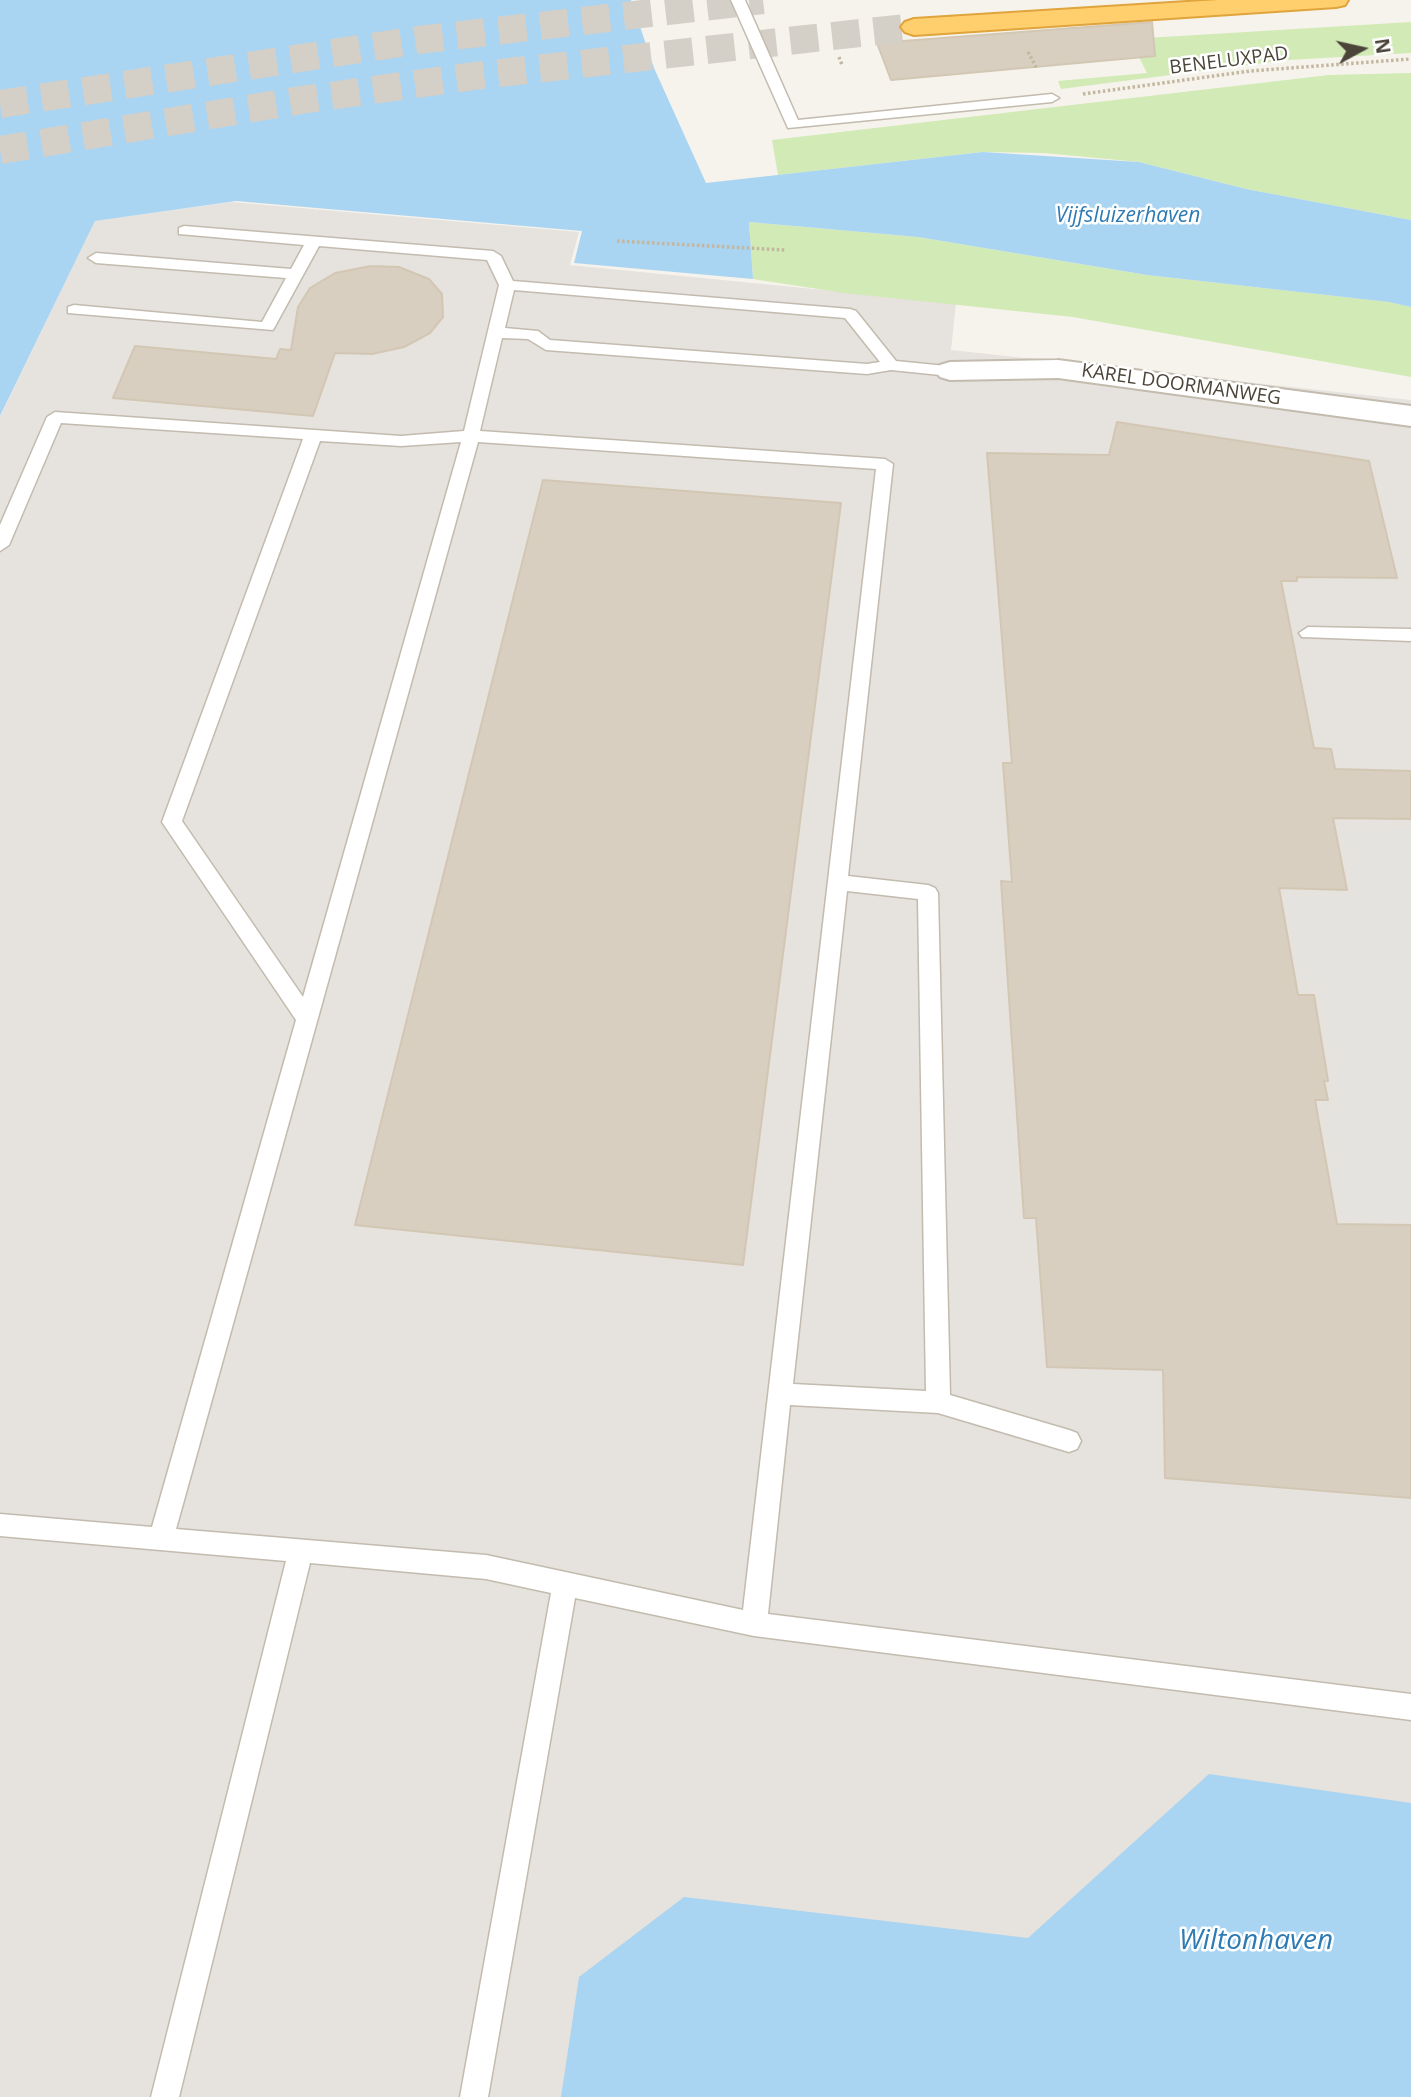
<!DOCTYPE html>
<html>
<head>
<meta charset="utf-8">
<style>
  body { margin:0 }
  #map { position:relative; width:1411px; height:2097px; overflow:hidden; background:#f6f3ec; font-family:"Open Sans",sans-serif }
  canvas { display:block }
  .north { position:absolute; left:1327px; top:14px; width:70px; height:70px; -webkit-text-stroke:5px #fff; paint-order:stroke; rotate:82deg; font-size:19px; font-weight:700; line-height:28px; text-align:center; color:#4b4439 }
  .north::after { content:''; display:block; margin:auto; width:24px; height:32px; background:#4b4439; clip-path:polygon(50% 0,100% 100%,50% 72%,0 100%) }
</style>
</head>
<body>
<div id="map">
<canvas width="1411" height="2097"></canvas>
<div class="north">N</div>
</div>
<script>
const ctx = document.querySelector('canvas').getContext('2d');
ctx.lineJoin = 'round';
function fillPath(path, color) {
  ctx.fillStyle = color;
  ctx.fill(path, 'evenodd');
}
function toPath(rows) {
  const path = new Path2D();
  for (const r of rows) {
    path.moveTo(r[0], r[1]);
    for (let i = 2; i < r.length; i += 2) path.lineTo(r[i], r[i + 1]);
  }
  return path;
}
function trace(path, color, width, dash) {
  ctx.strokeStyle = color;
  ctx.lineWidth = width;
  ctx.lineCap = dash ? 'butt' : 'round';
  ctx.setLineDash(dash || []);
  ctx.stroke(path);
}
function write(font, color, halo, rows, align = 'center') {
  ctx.font = font + ' "Open Sans",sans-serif';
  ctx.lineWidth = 5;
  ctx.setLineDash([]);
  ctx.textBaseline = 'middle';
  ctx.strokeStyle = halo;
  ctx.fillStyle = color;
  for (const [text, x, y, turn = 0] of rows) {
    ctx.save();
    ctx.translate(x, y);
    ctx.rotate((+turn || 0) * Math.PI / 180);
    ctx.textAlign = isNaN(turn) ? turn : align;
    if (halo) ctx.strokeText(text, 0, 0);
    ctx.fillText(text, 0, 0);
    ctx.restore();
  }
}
fillPath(toPath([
  [231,202,579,232,570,265,956,303,951,350,1411,400,1411,1828,1040,1974,581,2097,0,2097,0,417,95,221]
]), '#e6e2dd');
fillPath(toPath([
  [1411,22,1411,53,1288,60,1061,89,1058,81,1147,73,1130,39],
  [1411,73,1411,220,1246,189,1139,162,1044,153,983,152,778,175,772,140,1329,75],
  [749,222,918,237,1147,275,1390,302,1411,307,1411,377,1073,317,844,293,753,279]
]), '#d2eab5');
fillPath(toPath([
  [1344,826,1411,828,1411,1220,1343,1218,1326,1112,1342,1112,1320,981,1302,980,1294,938,1287,896,1357,897]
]), '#e5e3e0');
fillPath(toPath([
  [0,0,631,0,654,68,706,183,983,152,1139,162,1246,189,1411,220,1411,307,1389,302,1147,275,918,237,749,222,753,279,574,263,582,231,236,201,95,221,0,416],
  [1209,1774,1411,1803,1411,2097,561,2097,579,1977,684,1897,1028,1938]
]), '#a9d4f2');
const building = toPath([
  [1152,22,1155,56,891,80,877,43,1152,22],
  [371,266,399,267,429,279,442,294,443,317,430,333,404,347,372,354,335,353,313,416,113,398,135,346,276,359,280,349,291,350,298,307,310,288,335,273,371,266],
  [1117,422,1369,461,1397,578,1297,577,1297,581,1281,581,1314,748,1331,749,1335,769,1411,771,1411,819,1333,818,1347,890,1279,888,1298,995,1314,995,1328,1081,1324,1081,1328,1100,1315,1100,1337,1224,1411,1225,1411,1498,1165,1478,1163,1370,1047,1367,1036,1218,1024,1218,1001,881,1012,882,1003,763,1012,763,987,453,1109,455,1117,422],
  [543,480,841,503,743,1265,355,1225,543,480]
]);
fillPath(building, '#d8cfc1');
trace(building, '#d3c7b4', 2);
trace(toPath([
  [0,104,418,40,763,0],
  [0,150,301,100,481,75,914,27]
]), '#d4d0c8', 28, [28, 14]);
const lane = toPath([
  [731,0,745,0,798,120,1052,94,1059,98,1052,102,788,128,731,0],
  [184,226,493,251,501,256,513,281,850,309,856,311,896,361,956,367,956,375,950,376,891,370,867,374,546,350,528,339,502,338,480,431,885,459,893,464,848,876,928,885,935,888,938,893,950,1395,1069,1430,1077,1433,1081,1441,1077,1449,1069,1452,938,1413,790,1405,768,1614,1411,1694,1411,1720,754,1636,575,1598,488,2097,460,2097,551,1593,486,1579,310,1563,179,2097,151,2097,286,1561,0,1536,0,1514,152,1527,296,1020,162,822,303,439,61,423,9,545,0,551,0,525,47,417,55,412,401,436,464,431,499,285,487,260,319,246,273,330,68,313,68,307,74,305,262,322,286,278,96,263,88,258,96,253,291,269,304,245,179,234,179,228,184,226],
  [514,290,845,318,880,362,867,364,550,340,538,331,505,328,514,290],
  [320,441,401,446,461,442,303,997,182,821,320,441],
  [478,442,876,469,743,1610,486,1555,176,1529,478,442],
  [847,891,918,899,926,1391,793,1384,847,891],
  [1308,627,1411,629,1411,641,1302,637,1299,633,1308,627]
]);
const street = toPath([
  [1058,360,1411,406,1411,426,1058,378,950,380,940,377,935,371,940,365,950,362,1058,360]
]);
const highway = toPath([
  [1219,0,1348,0,1345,5,1336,7,914,35,905,32,901,27,905,22,914,19,1219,0]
]);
trace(lane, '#c2bbae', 3);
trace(street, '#c2bbae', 4);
trace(highway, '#e0a43c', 4);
trace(toPath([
  [1028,52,1037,69],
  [839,57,842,65],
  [1083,94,1250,71,1411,59],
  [617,241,785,250]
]), '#c4b79f', 3.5, [2.5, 2.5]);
fillPath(lane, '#fff');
fillPath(street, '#fff');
fillPath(highway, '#ffcf6e');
write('19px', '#4b4439', '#fff', [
  ["BENELUXPAD",1229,61,-7],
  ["KAREL DOORMANWEG",1181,385,8]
]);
write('italic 21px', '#2e7ab2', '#fff', [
  ["Vijfsluizerhaven",1128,216]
]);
write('italic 28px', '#2e7ab2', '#fff', [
  ["Wiltonhaven",1256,1941]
]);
</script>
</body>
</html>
